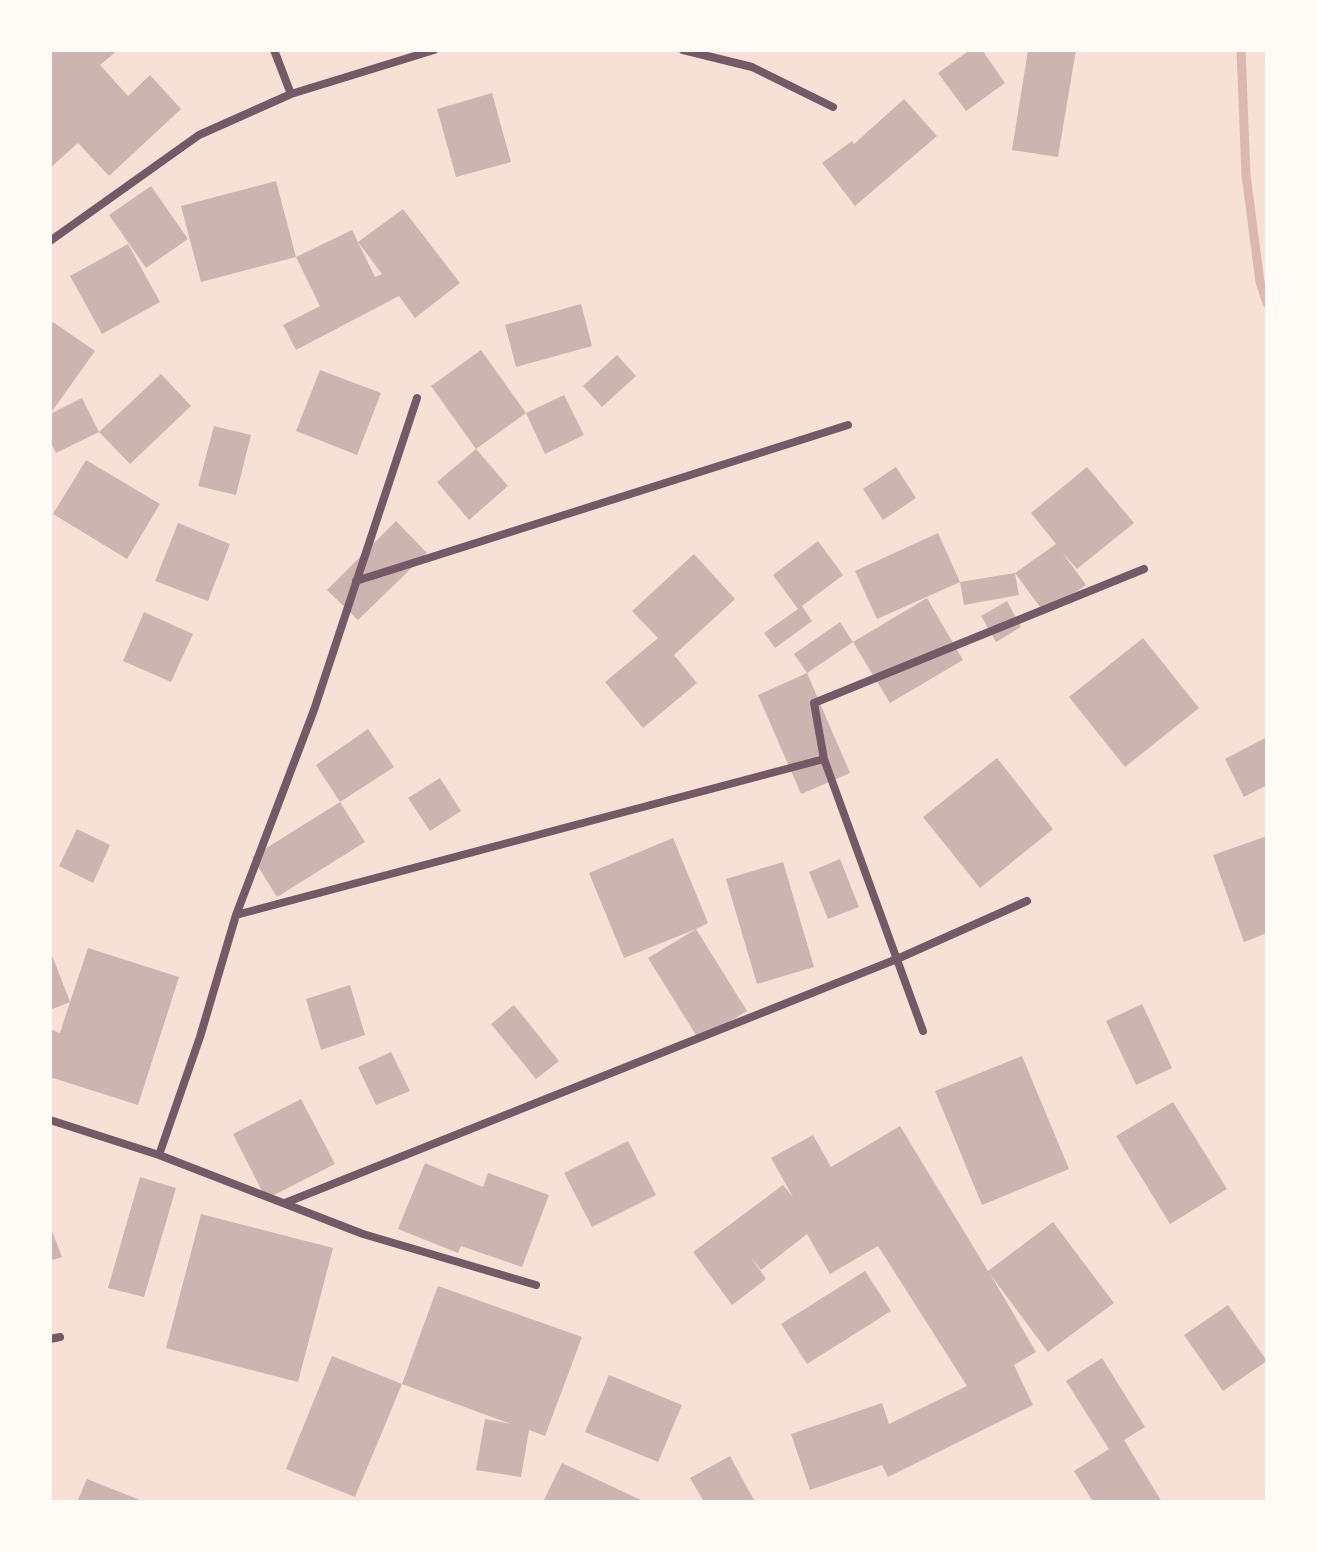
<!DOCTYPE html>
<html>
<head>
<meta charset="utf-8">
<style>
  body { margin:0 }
  #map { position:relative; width:1317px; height:1552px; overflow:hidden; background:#f7e1d7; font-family:Figtree,sans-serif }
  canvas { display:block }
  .frame { position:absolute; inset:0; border:52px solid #fffaf5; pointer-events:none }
</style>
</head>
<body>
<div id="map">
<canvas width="1317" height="1552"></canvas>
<div class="frame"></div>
</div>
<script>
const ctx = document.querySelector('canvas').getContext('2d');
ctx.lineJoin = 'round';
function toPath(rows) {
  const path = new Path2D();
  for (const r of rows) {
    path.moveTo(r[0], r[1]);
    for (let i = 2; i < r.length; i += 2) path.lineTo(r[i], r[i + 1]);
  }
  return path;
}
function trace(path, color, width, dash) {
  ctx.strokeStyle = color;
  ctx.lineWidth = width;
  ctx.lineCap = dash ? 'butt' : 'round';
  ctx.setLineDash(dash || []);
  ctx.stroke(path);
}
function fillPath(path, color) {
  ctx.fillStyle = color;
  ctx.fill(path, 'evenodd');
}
trace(toPath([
  [1241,50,1246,175,1260,282,1267,303]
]), '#dcb8b0', 9);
fillPath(toPath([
  [50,50,118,50,100,65,128,96,150,75,181,109,109,176,78,143,50,168],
  [970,50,982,50,1005,83,966,111,938,73],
  [1028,50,1076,50,1058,157,1012,150],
  [492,93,511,162,456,177,437,109],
  [904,99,937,136,855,206,822,163,852,141,854,144],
  [276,181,296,257,201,282,181,206],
  [151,186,188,239,146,268,109,215],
  [403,209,460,283,415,318,399,296,296,350,283,325,320,306,296,257,352,230,375,277,382,274,358,242],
  [128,244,160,302,102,334,70,276],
  [581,304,592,346,516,367,505,325],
  [53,322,95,351,50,414,82,398,99,432,56,453,50,441,50,326],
  [481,350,526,413,564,395,584,435,545,454,526,413,476,449,431,386],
  [617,355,636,376,602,407,583,386],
  [320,370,381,393,357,455,296,431],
  [161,374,191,406,130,464,99,432],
  [214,426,251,435,236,495,198,486],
  [476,449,508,486,469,520,437,482],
  [86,460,160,504,127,559,53,514],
  [896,467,916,498,883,520,863,489],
  [1087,467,1134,523,1077,569,1062,552,1086,585,1045,614,1015,573,1056,544,1031,513],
  [396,521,427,553,358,620,327,590],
  [178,523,230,544,208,601,155,581],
  [938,533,960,582,1015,573,1019,595,964,605,960,582,877,619,855,571],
  [818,541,843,575,802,606,812,621,775,648,764,633,798,609,773,575],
  [694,554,735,599,674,655,697,683,643,728,605,682,658,638,632,611],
  [927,598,963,660,890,703,853,642],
  [1007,601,1021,627,996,642,981,616],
  [144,612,193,634,171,682,123,661],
  [840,622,853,642,807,673,850,773,801,794,758,695,807,673,794,654],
  [1143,638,1199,708,1125,767,1069,697],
  [368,729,394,767,340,802,365,842,277,897,252,857,340,802,316,765],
  [1267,737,1267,785,1244,797,1225,759],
  [997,758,1053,829,980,888,923,817],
  [440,778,461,811,430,831,408,798],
  [77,829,110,845,93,883,59,866],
  [1267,836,1267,933,1244,942,1213,855],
  [673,838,708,923,696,929,747,1011,699,1040,648,958,696,929,624,958,589,873],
  [840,859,859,907,828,919,809,872],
  [783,862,814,967,757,984,726,879],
  [88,948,179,977,138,1105,50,1077,50,1029,60,1033,70,1002,50,1010,50,950,70,1002],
  [350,985,365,1035,321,1050,306,999],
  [1142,1004,1172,1068,1136,1085,1106,1021],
  [514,1005,559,1061,536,1079,491,1024],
  [391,1052,410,1091,376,1105,358,1067],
  [1022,1056,1069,1169,982,1205,935,1091],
  [301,1099,335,1164,266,1199,233,1134],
  [1173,1102,1227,1189,1170,1224,1116,1136],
  [900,1126,988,1271,1053,1222,1114,1303,1048,1352,990,1274,1036,1352,1014,1365,1033,1405,888,1477,882,1465,810,1490,791,1434,882,1403,889,1424,967,1386,878,1246,830,1274,807,1234,761,1270,750,1256,766,1279,732,1305,693,1252,783,1185,793,1197,771,1158,813,1135,831,1167],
  [628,1141,656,1195,592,1227,564,1173],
  [425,1163,483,1187,488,1173,549,1195,522,1267,461,1246,458,1253,398,1229],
  [140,1177,176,1188,144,1297,108,1288],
  [201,1214,333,1248,298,1382,166,1348],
  [50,1226,62,1257,50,1261],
  [865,1271,891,1311,807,1364,781,1324],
  [438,1286,582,1337,545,1436,529,1430,521,1477,476,1470,485,1419,511,1424,402,1384],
  [1228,1305,1267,1361,1223,1391,1184,1335],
  [332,1356,402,1384,355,1497,286,1469],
  [1102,1358,1145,1427,1124,1440,1162,1502,1093,1502,1074,1471,1109,1449,1066,1381],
  [609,1375,682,1405,658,1462,585,1432],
  [730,1456,755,1502,704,1502,690,1478],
  [562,1463,645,1502,543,1502],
  [87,1479,145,1502,77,1502]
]), '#ccb4b1');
trace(toPath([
  [274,50,291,94],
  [683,50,752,67,833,107],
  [50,241,199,135,291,94,434,50],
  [356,581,848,425],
  [824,759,923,1031],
  [236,915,824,759,814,703,1144,569],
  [50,1120,159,1155,363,1234,536,1285],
  [159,1155,200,1037,236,915,314,710,417,398],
  [285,1203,897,959,1027,901],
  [50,1339,60,1337]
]), '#755966', 8);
</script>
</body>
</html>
